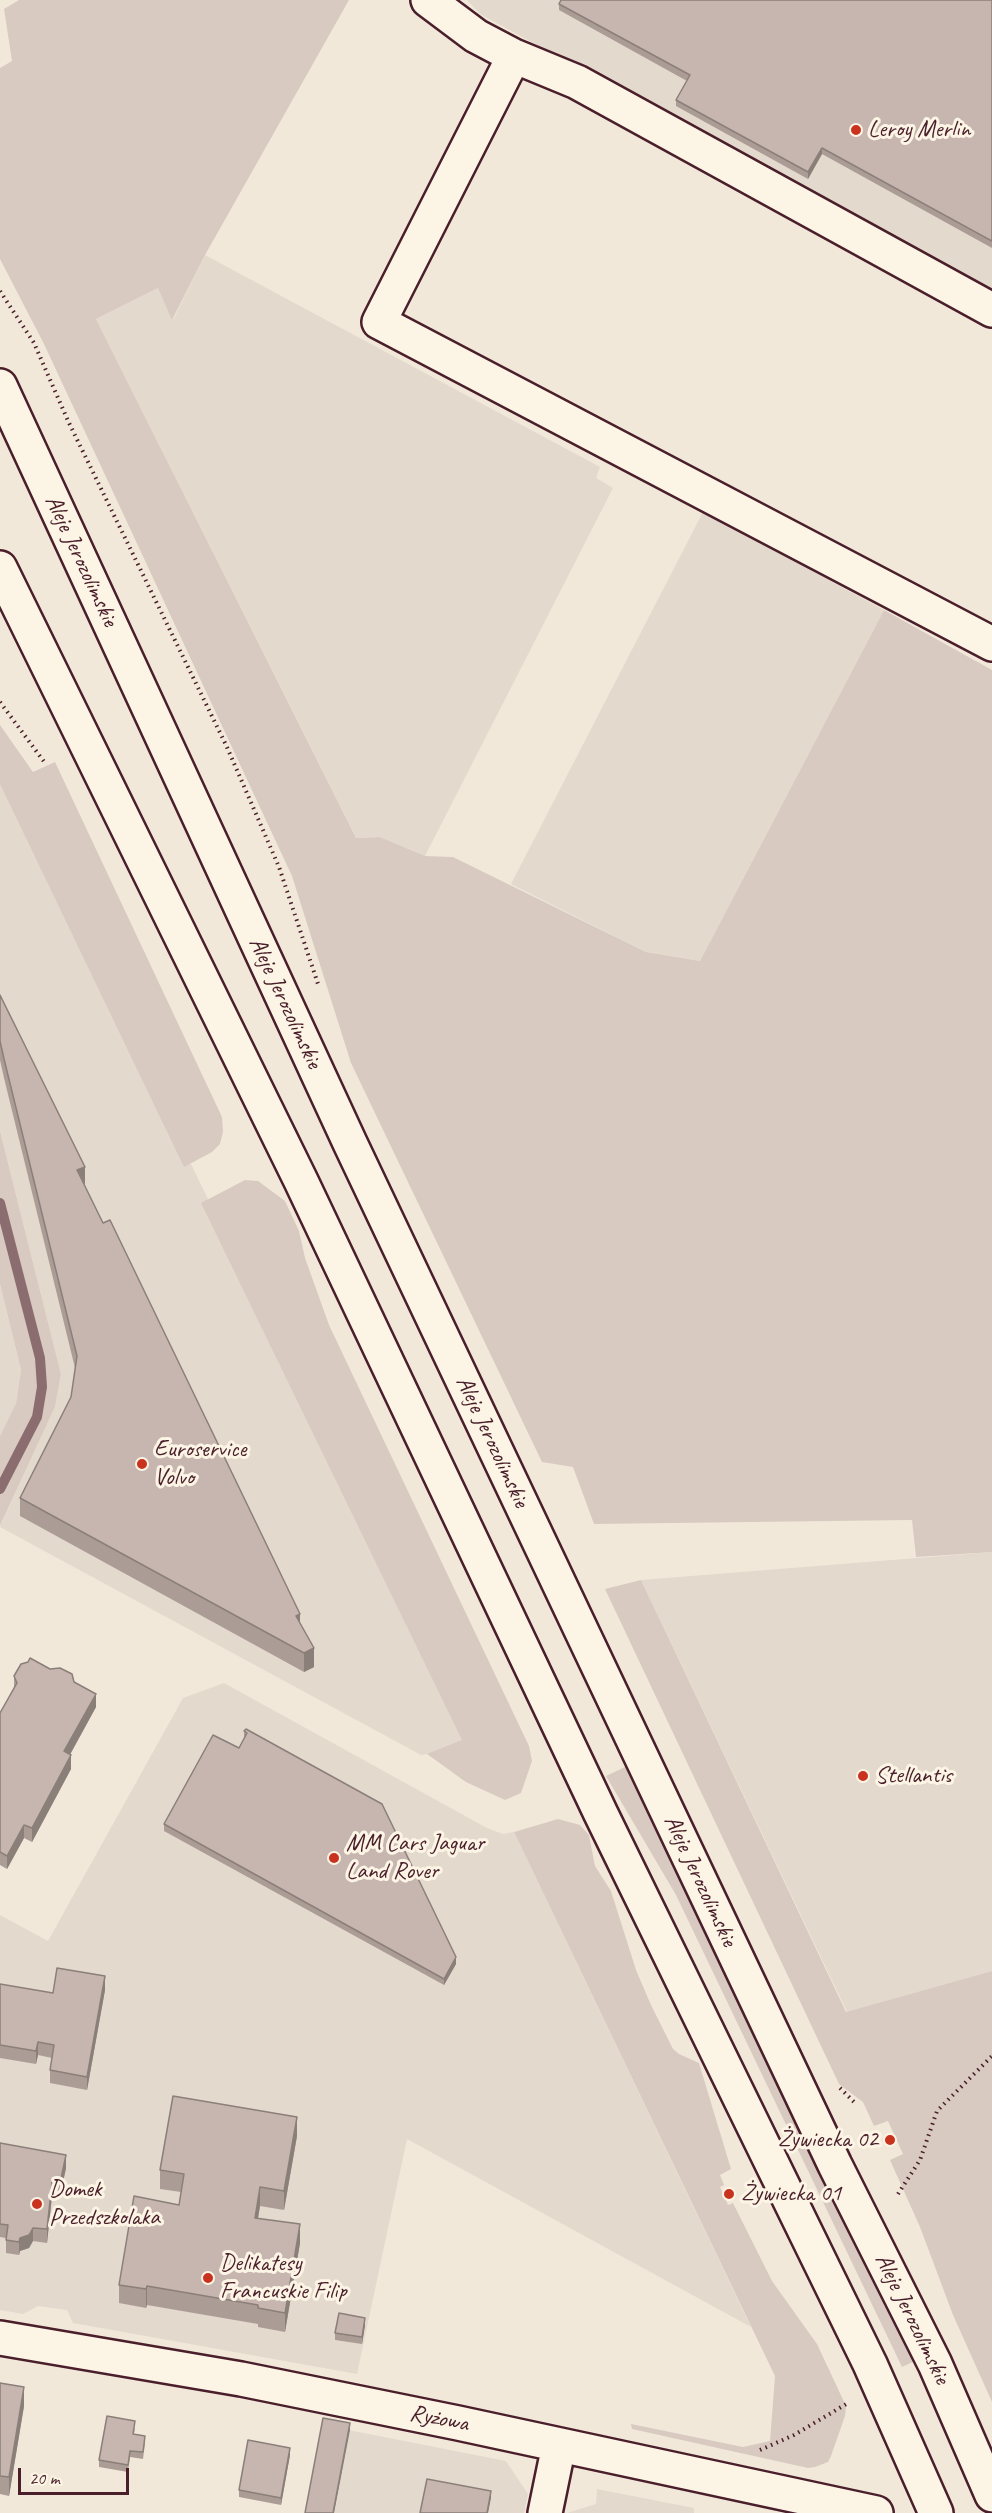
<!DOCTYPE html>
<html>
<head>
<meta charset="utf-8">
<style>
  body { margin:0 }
  #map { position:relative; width:992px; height:2513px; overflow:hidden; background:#f1e8da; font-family:Caveat,sans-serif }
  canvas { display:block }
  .scale { position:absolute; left:18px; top:2468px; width:111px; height:27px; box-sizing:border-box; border:3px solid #4a1f2b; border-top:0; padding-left:8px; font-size:18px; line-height:21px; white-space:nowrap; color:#4a1f2b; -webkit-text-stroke:4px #fcf5e5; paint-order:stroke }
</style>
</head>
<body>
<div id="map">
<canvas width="992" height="2513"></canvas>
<div class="scale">20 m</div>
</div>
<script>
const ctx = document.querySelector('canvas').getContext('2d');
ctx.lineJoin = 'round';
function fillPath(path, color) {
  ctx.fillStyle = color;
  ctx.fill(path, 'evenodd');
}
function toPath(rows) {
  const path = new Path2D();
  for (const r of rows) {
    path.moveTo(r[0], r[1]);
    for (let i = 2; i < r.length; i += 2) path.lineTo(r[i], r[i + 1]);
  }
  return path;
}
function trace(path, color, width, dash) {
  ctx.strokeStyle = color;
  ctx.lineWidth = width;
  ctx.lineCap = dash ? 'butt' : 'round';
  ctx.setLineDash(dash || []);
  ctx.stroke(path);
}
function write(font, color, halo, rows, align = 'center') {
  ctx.font = font + ' Caveat,sans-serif';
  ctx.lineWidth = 6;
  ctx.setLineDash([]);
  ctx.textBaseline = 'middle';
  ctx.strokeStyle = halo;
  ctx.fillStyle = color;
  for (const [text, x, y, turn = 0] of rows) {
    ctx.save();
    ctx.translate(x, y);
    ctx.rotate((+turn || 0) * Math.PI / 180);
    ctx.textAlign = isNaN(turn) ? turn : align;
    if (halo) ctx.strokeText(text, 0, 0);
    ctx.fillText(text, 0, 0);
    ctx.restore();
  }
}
fillPath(toPath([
  [467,0,992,0,992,294,480,14],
  [205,255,600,467,596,478,613,488,425,856,380,837,356,838,96,319,158,288,173,320],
  [703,512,884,610,700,961,646,952,511,884],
  [0,761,191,1164,498,1796,466,1782,428,1754,421,1755,0,1527,55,1407,61,1374,0,1131],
  [0,1284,21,1370,16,1403,0,1436],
  [992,1552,992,1971,847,2012,641,1580],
  [224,1683,487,1828,503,1834,514,1832,751,2327,407,2139,357,2374,73,2323,67,2310,38,2306,23,2314,0,2310,0,1915,48,1941,183,1698],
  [323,2425,506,2461,528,2494,524,2513,307,2513],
  [597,2489,694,2508,694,2513,567,2513,596,2504]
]), '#e4d9cd');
fillPath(toPath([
  [19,0,349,0,205,255,172,320,158,288,96,319,356,838,380,837,425,856,453,857,646,952,700,961,884,610,992,670,992,1552,916,1557,912,1520,594,1524,573,1467,542,1462,351,1063,292,876,44,344,0,259,0,68,12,61,4,9],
  [0,725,33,772,55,762,222,1117,223,1132,220,1144,212,1152,184,1167,0,784],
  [0,1131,61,1374,55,1407,0,1526,0,1436,16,1403,21,1370,0,1284],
  [245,1180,258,1181,285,1201,299,1231,305,1258,329,1325,529,1746,532,1761,521,1793,505,1800,466,1782,427,1754,462,1740,201,1203],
  [641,1580,846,2012,992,1971,992,2402,953,2315,920,2227,890,2160,903,2154,888,2121,874,2126,863,2102,839,2084,605,1589],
  [625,1767,855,2245,915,2361,902,2367,676,1895,606,1776],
  [558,1819,580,1825,589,1835,595,1866,611,1891,636,1970,651,2005,673,2049,679,2054,699,2063,731,2169,720,2175,724,2185,720,2187,728,2205,733,2203,772,2281,817,2344,846,2406,845,2416,831,2456,828,2462,815,2467,808,2468,632,2429,631,2424,743,2447,770,2441,775,2376,514,1832]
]), '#d8cac0');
trace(toPath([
  [0,1203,40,1358,42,1387,37,1417,0,1489]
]), '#8b6d6f', 10);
const minor = toPath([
  [428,0,476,36,514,56,379,322,992,644],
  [514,56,577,82,992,310],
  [0,2338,241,2379,458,2423,876,2513],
  [545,2513,559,2445]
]);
const major = toPath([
  [0,386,350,1143,835,2165,935,2364,992,2495],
  [0,568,301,1181,601,1814,870,2364,936,2513]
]);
trace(minor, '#4a1f2b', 38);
trace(major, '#4a1f2b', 38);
trace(toPath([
  [0,291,34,343,69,423,226,745,279,867,318,984],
  [0,702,45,763],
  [840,2088,857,2105],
  [898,2194,920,2160,937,2111,992,2056],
  [760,2450,794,2435,848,2403]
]), '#4a1f2b', 4, [1.5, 4.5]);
trace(minor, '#fcf5e5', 33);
trace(major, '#fcf5e5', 33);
fillPath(toPath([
  [992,0,992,248,822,154,808,179,676,106,676,100,687,81,559,10,559,4],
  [0,995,84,1186,300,1623,314,1667,304,1672,20,1516,20,1498,71,1397,75,1368,4,1078,0,1060],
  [14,1676,74,1682,96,1707,70,1755,71,1769,32,1842,24,1838,7,1869,0,1865,0,1713,14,1687],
  [246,1729,456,1964,444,1985,164,1831,164,1824,239,1748,244,1738,244,1731],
  [0,1984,53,1993,105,1990,87,2090,50,2083,50,2070,52,2058,38,2055,36,2064,0,2058],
  [297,2136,284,2210,260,2206,258,2218,300,2243,285,2332,258,2327,258,2324,147,2305,146,2308,119,2303,119,2285,179,2205,181,2192,160,2189,160,2170],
  [0,2143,66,2168,60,2196,52,2196,47,2243,33,2241,29,2248,20,2251,19,2255,6,2253,6,2238,0,2237],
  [365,2325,362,2344,335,2340,335,2333],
  [0,2383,24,2406,9,2496,0,2494],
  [135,2428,134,2434,145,2443,143,2459,130,2457,128,2472,99,2467,99,2460],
  [290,2455,281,2505,239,2497,239,2490]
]), '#ab9d96');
fillPath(toPath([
  [822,148,822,154,808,179,808,172],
  [85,1167,85,1185,77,1170],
  [300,1614,300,1632,296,1616],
  [314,1648,314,1667,304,1672,304,1653],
  [96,1694,96,1707,64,1765,64,1751],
  [71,1755,71,1769,32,1842,32,1828],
  [24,1825,24,1838,7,1869,7,1856],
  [456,1957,456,1964,444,1985,444,1979],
  [105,1976,105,1990,87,2090,87,2077],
  [38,2042,38,2055,36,2064,36,2051],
  [297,2117,297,2136,284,2210,284,2191],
  [66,2155,66,2168,60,2196,60,2183],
  [52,2182,52,2196,47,2243,47,2229],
  [260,2187,260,2206,255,2236,255,2218],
  [300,2224,300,2243,285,2332,285,2313],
  [33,2228,33,2241,29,2248,20,2251,19,2255,19,2242,20,2238],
  [147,2286,147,2305,146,2308,146,2289],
  [365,2318,365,2325,362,2344,362,2337],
  [24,2387,24,2406,9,2496,9,2477],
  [350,2423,350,2430,334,2513,333,2513],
  [290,2448,290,2455,281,2505,281,2498],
  [491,2491,491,2498,488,2513,487,2513]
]), '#8b7f7a');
const building = toPath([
  [561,0,992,0,992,241,822,148,808,172,676,100,690,75,559,4,561,0],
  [0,995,85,1167,77,1170,103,1223,110,1220,300,1614,296,1616,314,1648,304,1653,20,1498,71,1397,77,1356,4,1059,0,1041,0,995],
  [30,1658,50,1669,60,1668,72,1674,74,1682,96,1694,64,1751,71,1755,32,1828,24,1825,7,1856,0,1852,0,1713,17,1683,14,1676,21,1664,28,1662,30,1658],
  [246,1729,382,1804,456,1957,444,1979,164,1824,213,1735,239,1748,247,1733,244,1731,246,1729],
  [57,1968,105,1976,87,2077,50,2070,54,2045,38,2042,36,2051,0,2045,0,1984,53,1993,57,1968],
  [173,2096,297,2117,284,2191,260,2187,255,2218,300,2224,285,2313,258,2308,258,2305,147,2286,146,2289,119,2285,134,2196,179,2205,184,2174,160,2170,173,2096],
  [0,2143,66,2155,60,2183,52,2182,47,2229,33,2228,29,2235,20,2238,19,2242,6,2240,8,2225,0,2224,0,2143],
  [339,2313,365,2318,362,2337,335,2333,339,2313],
  [0,2383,24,2387,9,2477,0,2476,0,2383],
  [107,2416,135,2421,133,2434,145,2436,143,2452,130,2451,128,2465,99,2460,107,2416],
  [323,2418,350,2423,333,2513,305,2513,323,2418],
  [248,2440,290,2448,281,2498,239,2490,248,2440],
  [427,2479,491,2491,487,2513,420,2513,427,2479]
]);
fillPath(building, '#c7b6af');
trace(building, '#8b7f7a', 1.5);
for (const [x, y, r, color] of [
  [856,130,6,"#c8321e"],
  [142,1464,6,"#c8321e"],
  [863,1776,6,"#c8321e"],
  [334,1858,6,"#c8321e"],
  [890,2140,6,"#c8321e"],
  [729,2194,6,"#c8321e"],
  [37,2204,6,"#c8321e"],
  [208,2278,6,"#c8321e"]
]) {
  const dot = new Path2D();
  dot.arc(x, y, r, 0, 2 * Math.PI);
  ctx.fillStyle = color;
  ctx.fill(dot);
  trace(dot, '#fcf5e5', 2);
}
write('24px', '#4a1f2b', '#fcf5e5', [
  ["Leroy Merlin",868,130],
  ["Euroservice",154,1450],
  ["Volvo",154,1478],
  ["Stellantis",875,1776],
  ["MM Cars Jaguar",346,1844],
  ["Land Rover",346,1872],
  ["Żywiecka 02",878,2140,"right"],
  ["Domek",49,2190],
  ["Przedszkolaka",49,2218],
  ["Żywiecka 01",741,2194],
  ["Delikatesy",220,2264],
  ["Francuskie Filip",220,2292]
], 'left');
write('24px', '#4a1f2b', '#fcf5e5', [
  ["Aleje Jerozolimskie",81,561,65],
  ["Aleje Jerozolimskie",285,1003,65],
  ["Aleje Jerozolimskie",492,1442,65],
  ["Aleje Jerozolimskie",700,1881,65],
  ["Aleje Jerozolimskie",912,2319,64],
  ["Ryżowa",439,2419,11]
]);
</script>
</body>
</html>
